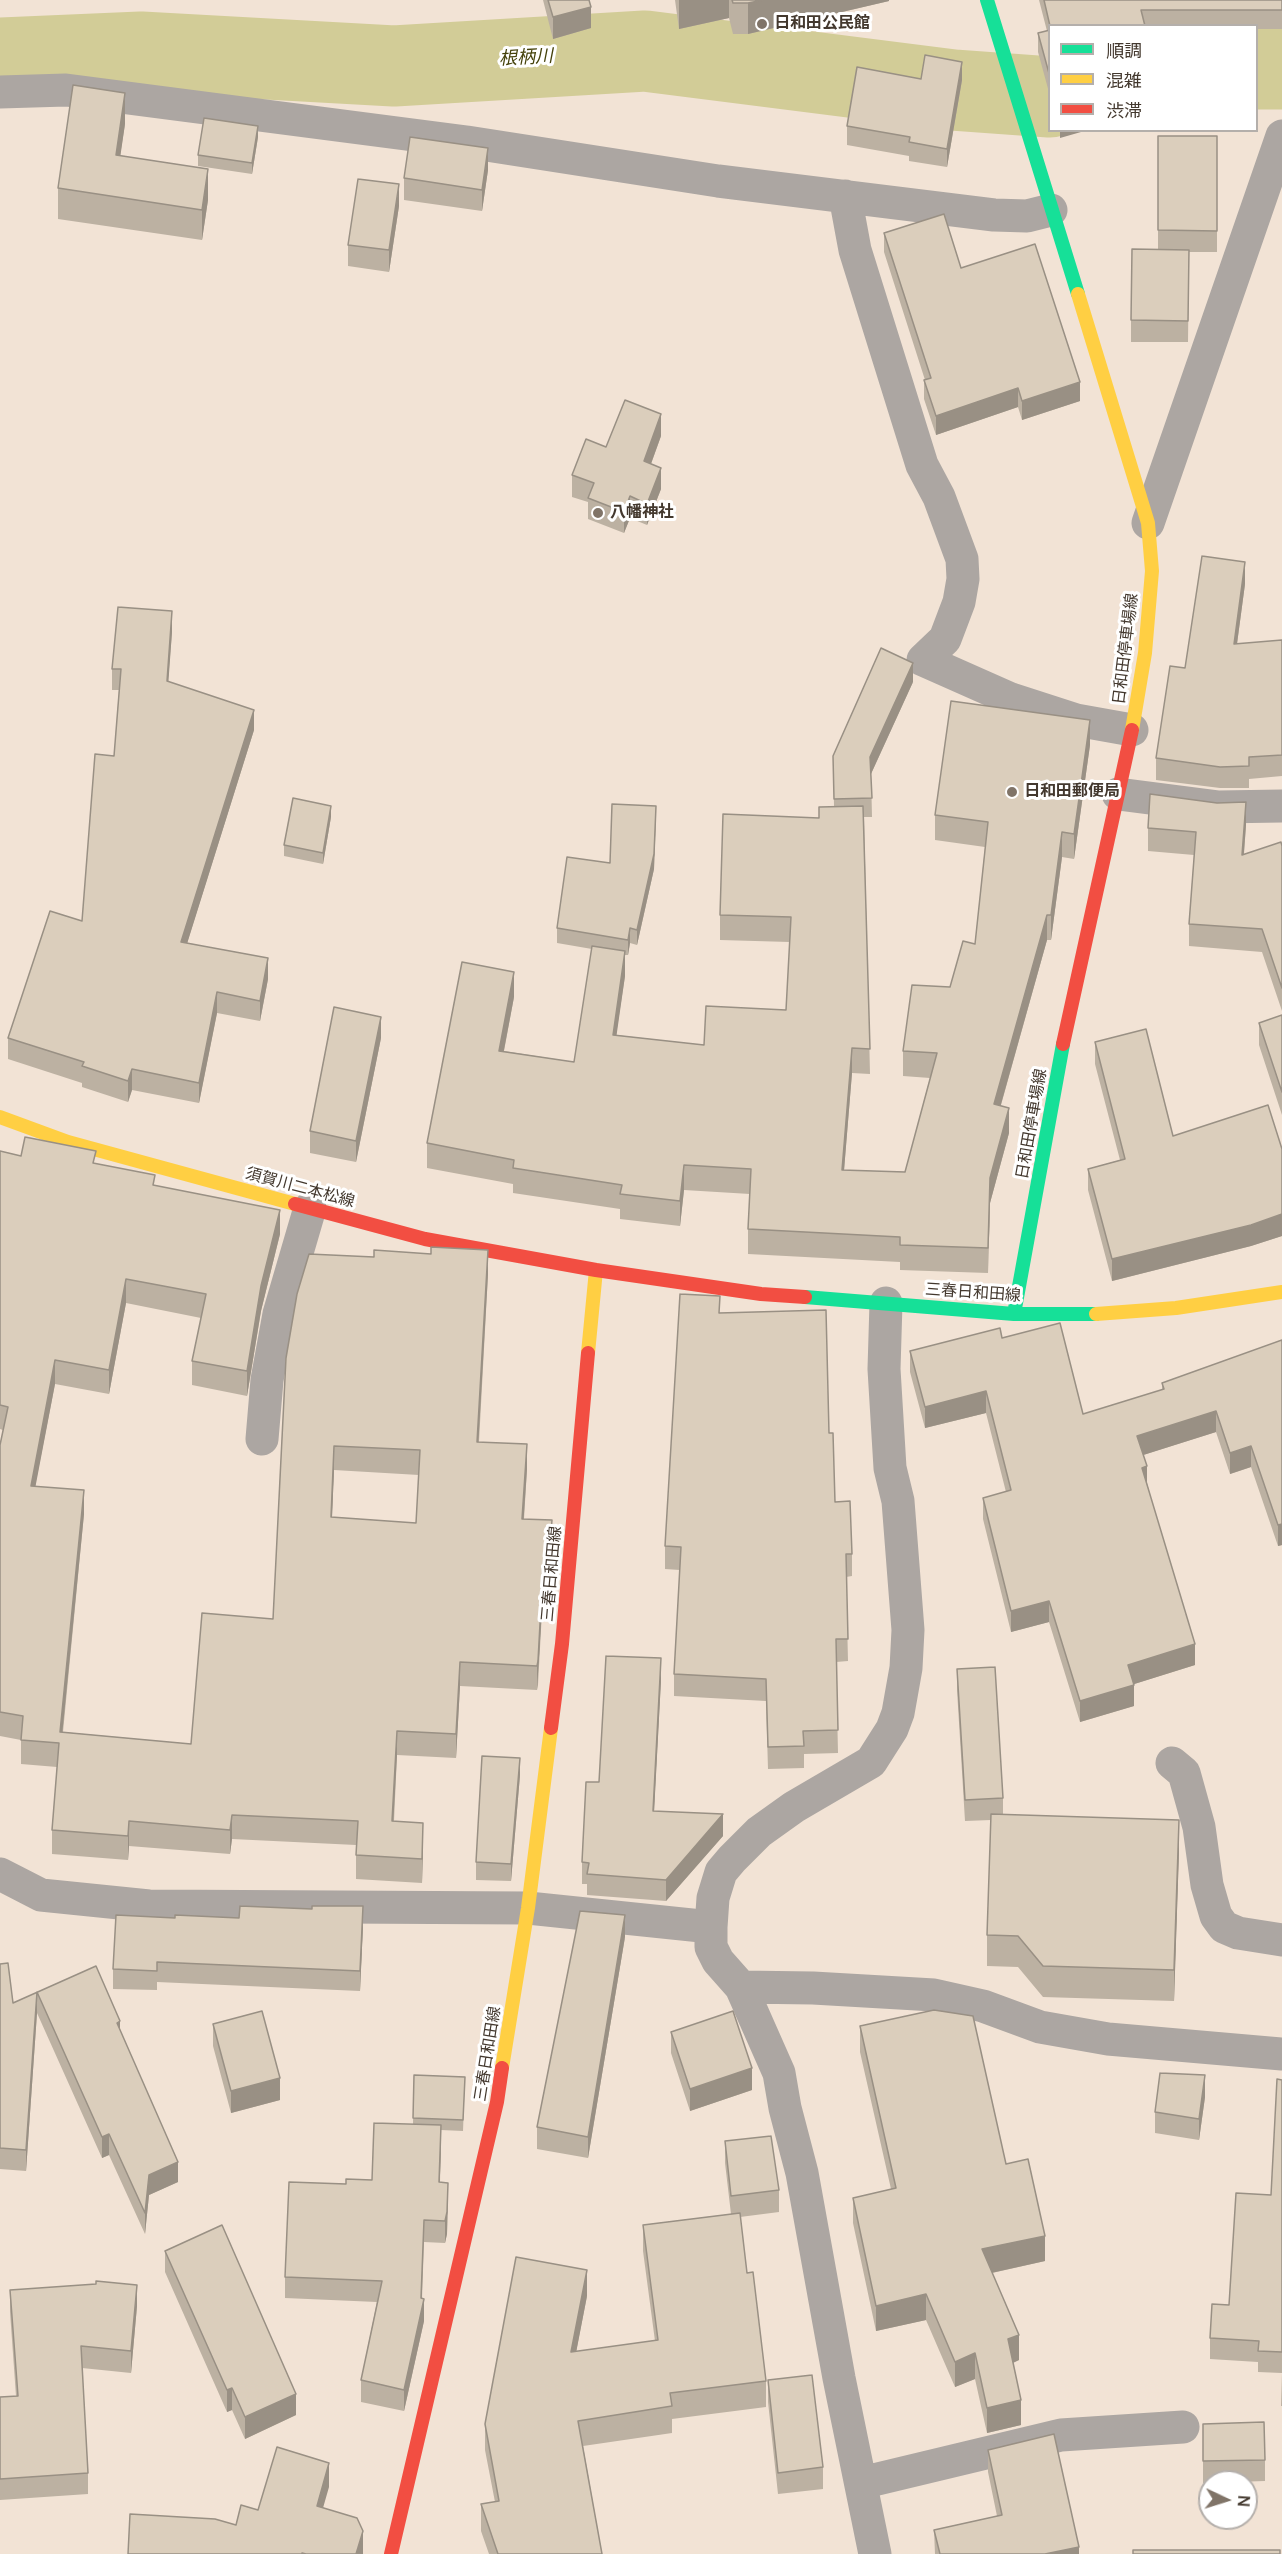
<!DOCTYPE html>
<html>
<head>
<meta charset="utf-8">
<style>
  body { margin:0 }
  #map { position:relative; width:1282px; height:2554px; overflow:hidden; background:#f2e3d5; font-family:Manrope,"Noto Sans JP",sans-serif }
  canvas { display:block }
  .legend { position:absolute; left:1048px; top:24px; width:210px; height:108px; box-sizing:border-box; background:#fff; border:2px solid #b4afab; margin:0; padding:8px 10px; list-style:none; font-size:18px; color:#43382e }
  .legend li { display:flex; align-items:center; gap:12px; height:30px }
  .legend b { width:30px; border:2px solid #b4afab }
  .north { position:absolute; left:1198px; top:2470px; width:60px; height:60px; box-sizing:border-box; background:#fff; border:2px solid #b4afab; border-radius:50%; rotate:94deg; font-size:16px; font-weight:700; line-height:24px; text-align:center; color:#43382e }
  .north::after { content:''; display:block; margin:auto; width:21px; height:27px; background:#807468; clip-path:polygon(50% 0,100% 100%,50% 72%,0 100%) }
</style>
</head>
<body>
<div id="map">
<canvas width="1282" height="2554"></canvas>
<ul class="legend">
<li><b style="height:8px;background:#16e098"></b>順調</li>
<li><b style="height:8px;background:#ffcf43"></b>混雑</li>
<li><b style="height:8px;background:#f24e42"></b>渋滞</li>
</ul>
<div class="north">N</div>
</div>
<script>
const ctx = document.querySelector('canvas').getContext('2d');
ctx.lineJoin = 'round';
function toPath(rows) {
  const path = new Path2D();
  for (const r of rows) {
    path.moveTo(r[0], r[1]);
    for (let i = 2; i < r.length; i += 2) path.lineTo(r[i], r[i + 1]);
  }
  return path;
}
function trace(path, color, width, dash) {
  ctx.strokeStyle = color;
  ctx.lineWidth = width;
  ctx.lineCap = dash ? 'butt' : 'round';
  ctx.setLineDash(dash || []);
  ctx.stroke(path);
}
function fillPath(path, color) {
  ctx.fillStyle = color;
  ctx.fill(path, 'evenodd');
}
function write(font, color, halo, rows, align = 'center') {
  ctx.font = font + ' Manrope,"Noto Sans JP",sans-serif';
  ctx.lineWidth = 6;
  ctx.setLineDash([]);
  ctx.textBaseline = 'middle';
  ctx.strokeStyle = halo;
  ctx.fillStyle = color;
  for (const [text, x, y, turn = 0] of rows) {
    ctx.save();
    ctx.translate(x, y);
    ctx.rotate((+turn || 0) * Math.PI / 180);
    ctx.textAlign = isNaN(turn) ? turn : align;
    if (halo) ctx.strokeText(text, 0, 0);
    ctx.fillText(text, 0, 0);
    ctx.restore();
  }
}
trace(toPath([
  [0,58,141,52,394,66,645,51,953,90,1050,97],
  [1256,69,1282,69]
]), '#d2cc97', 81);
trace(toPath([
  [0,92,66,90,467,142,718,181,994,215,1027,216,1051,210],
  [845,196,855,250,922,465,939,497,962,559,963,579,959,602,945,639,923,660,1011,699,1076,720,1132,730],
  [1148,523,1282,136],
  [1118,794,1219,807,1282,806],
  [262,1439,267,1380,279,1314,310,1208],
  [1172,1763,1184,1773,1199,1827,1207,1885,1216,1916,1224,1927,1238,1933,1282,1940],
  [0,1874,41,1895,149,1906,528,1908,711,1927],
  [741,1987,813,1988,934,1995,983,2006,1040,2027,1108,2039,1282,2054],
  [861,2483,1061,2435,1183,2427],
  [875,2554,839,2378,802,2173,785,2108,779,2073,741,1987,718,1961,711,1947,711,1927,713,1898,721,1872,732,1859,759,1832,794,1807,871,1762,892,1729,898,1713,906,1668,908,1630,898,1501,890,1468,884,1369,886,1303]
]), '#aca6a2', 33);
trace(toPath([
  [987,0,1078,294],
  [805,1297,1014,1314,1096,1314],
  [1014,1314,1063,1044]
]), '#16e098', 14);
trace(toPath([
  [1078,294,1148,523,1152,571,1145,653,1132,730],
  [0,1117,68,1142,295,1204],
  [1096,1314,1176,1308,1282,1292],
  [588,1353,596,1270],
  [502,2068,528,1908,551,1728]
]), '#ffcf43', 14);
trace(toPath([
  [1063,1044,1132,730],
  [295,1204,425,1239,596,1270,761,1294,805,1297],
  [551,1728,562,1644,588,1353],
  [391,2554,497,2102,502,2068]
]), '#f24e42', 14);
fillPath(toPath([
  [543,0,589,0,591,28,553,39],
  [675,0,889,0,889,1,748,34,733,34,729,18,679,29],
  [1039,0,1282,0,1282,29,1257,29,1257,26,1050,26,1050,96,1038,52,1038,33,1047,31],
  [962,80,947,167,909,161,909,156,847,145,847,126],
  [125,124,120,156,208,200,202,240,58,219,58,188],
  [1217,136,1217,252,1189,252,1188,342,1131,342,1131,320,1158,250,1158,230],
  [258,137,252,174,198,166,198,155],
  [488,170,482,211,404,200,404,178],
  [399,206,389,272,348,266,348,245],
  [884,233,961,268,1080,401,1022,420,1018,407,936,435,924,399,924,380,925,380,884,252],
  [661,436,651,464,661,489,647,525,630,518,624,533,588,519,588,502,572,497,572,475,606,447],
  [1245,584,1237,644,1282,640,1282,776,1249,779,1249,788,1220,788,1156,780,1156,758,1185,668],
  [172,632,168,681,254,730,187,943,268,979,260,1021,217,1013,199,1103,132,1090,128,1102,82,1087,82,1083,8,1059,8,1038,82,921,114,756,119,690,112,690,112,669],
  [913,682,871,774,872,817,864,817,870,1074,852,1073,844,1170,905,1172,930,1078,903,1076,903,1051,950,987,975,944,985,847,935,840,935,815,1090,745,1074,859,1062,857,1051,940,1047,940,1001,1105,1009,1133,990,1203,988,1273,900,1270,900,1262,748,1254,748,1229,750,1194,684,1190,680,1226,620,1219,620,1209,513,1193,513,1184,427,1168,427,1143,514,997,504,1051,574,1062,592,949,557,943,557,928,610,863,656,820,654,869,637,945,630,943,628,955,625,955,625,976,616,1035,704,1045,786,1010,790,942,720,940,720,915,819,818,834,806,833,756],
  [331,817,323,864,284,856,284,845],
  [1246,825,1244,854,1282,846,1282,1011,1262,952,1189,946,1189,924,1194,855,1148,851,1148,828],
  [1282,1015,1282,1115,1259,1045,1259,1023],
  [381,1038,356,1162,310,1153,310,1131],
  [1095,1042,1173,1136,1282,1149,1282,1236,1251,1246,1112,1281,1088,1190,1088,1169,1120,1160,1095,1064],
  [0,1151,21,1156,96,1164,280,1234,261,1311,247,1396,192,1385,192,1361,201,1318,126,1303,109,1394,55,1384,35,1486,84,1514,63,1732,191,1744,273,1619,286,1358,488,1274,479,1442,527,1469,524,1519,552,1544,548,1593,543,1593,538,1685,537,1690,460,1686,456,1758,397,1755,394,1821,423,1847,422,1883,356,1879,356,1845,232,1839,230,1854,129,1846,128,1860,52,1854,52,1830,57,1767,21,1764,21,1740,0,1736,0,1445,3,1430,0,1429],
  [334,1470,419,1475,416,1523,332,1517],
  [720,1313,829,1433,835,1502,852,1554,852,1576,846,1577,848,1661,836,1662,838,1753,804,1754,804,1768,768,1769,766,1701,674,1696,674,1674,680,1570,665,1569,665,1546],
  [1002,1338,1083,1414,1162,1390,1162,1383,1282,1340,1282,1545,1278,1546,1251,1467,1230,1474,1216,1432,1143,1455,1147,1483,1195,1665,1134,1684,1134,1706,1080,1722,1049,1622,1011,1632,983,1519,983,1498,1006,1492,986,1413,925,1428,910,1372,910,1351],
  [957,1669,1003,1798,1003,1814,1179,1851,1174,2001,1043,1997,1018,1967,987,1966,987,1935,991,1820,965,1821,957,1690],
  [661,1680,654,1811,723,1836,666,1901,587,1895,587,1884,582,1884,582,1862,599,1782],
  [520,1775,511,1881,476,1880,476,1862],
  [312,1909,363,1926,360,1991,157,1982,157,1990,113,1989,113,1969,175,1918,239,1918],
  [625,1937,588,2158,537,2149,537,2127],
  [0,1964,13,2003,96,1966,178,2182,149,2195,145,2234,109,2155,102,2158,37,2013,26,2171,0,2169],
  [213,2024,280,2100,231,2113,213,2046],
  [860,2026,1006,2164,1045,2261,992,2273,1019,2360,1013,2363,1021,2425,987,2433,975,2379,955,2387,926,2320,876,2331,853,2223,853,2198,891,2189,860,2052],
  [671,2032,752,2090,690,2111,671,2053],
  [414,2075,465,2077,463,2131,441,2130,440,2183,448,2204,447,2234,445,2243,424,2242,422,2299,424,2321,404,2411,361,2402,361,2380,377,2302,285,2298,285,2277,346,2184,372,2180,413,2124],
  [1282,2080,1282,2406,1281,2406,1282,2373,1258,2372,1258,2362,1210,2359,1210,2338,1229,2305,1271,2195],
  [1205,2097,1199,2140,1155,2133,1155,2112],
  [725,2141,779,2190,779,2212,740,2217,747,2273,766,2381,766,2407,672,2419,672,2433,583,2446,602,2554,489,2554,481,2531,481,2504,495,2502,485,2450,485,2424,587,2296,576,2352,655,2341,643,2251,643,2225,731,2214,725,2163],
  [165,2251,296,2415,245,2439,232,2410,227,2412,165,2272],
  [10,2290,137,2306,131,2373,82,2368,88,2473,88,2494,0,2500,0,2397,16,2396,10,2312],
  [768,2380,823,2467,823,2489,778,2494,768,2402],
  [1203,2424,1265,2460,1265,2481,1203,2483],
  [988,2450,1079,2554,935,2554,934,2530,997,2516,988,2472]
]), '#bcb1a2');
fillPath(toPath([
  [679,0,729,0,729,18,679,29],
  [763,0,889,0,889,1,748,34,748,3],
  [591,7,591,28,553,39,553,17],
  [962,62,962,80,947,167,947,149],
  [125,93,125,124,116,186,116,155],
  [258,126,258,137,252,174,252,163],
  [1060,130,1088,130,1060,138],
  [488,148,488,170,482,211,482,190],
  [208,169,208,200,202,240,202,210],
  [399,184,399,206,389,272,389,250],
  [1080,382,1080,401,1022,420,1022,401],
  [1018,388,1018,407,936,435,936,416],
  [661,414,661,436,644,483,644,461],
  [661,468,661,489,647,525,647,504],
  [630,496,630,518,624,533,624,512],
  [1245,562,1245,584,1234,666,1234,644],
  [172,611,172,632,167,701,167,681],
  [913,663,913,682,870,776,870,757],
  [254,710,254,730,181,963,181,942],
  [1090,720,1090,745,1074,859,1074,834],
  [1246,802,1246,825,1242,877,1242,855],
  [331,806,331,817,323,864,323,853],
  [656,806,654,869,637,945,637,930],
  [1062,832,1062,857,1051,940,1051,915],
  [1047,915,1047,940,994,1129,994,1104],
  [630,928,630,943,628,955,628,940],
  [625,951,625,976,613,1060,613,1035],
  [268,958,268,979,260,1021,260,1001],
  [514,972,514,997,499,1076,499,1051],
  [217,992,217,1013,199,1103,199,1083],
  [381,1017,381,1038,356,1162,356,1141],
  [852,1048,852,1073,842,1195,842,1170],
  [132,1069,132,1090,128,1102,128,1081],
  [1009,1108,1009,1133,990,1203,988,1273,990,1178],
  [684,1165,684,1190,680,1226,680,1201],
  [280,1210,280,1234,261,1311,247,1396,247,1371,261,1286],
  [1282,1214,1282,1236,1251,1246,1112,1281,1112,1259],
  [488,1250,488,1274,477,1466,477,1442],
  [126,1279,126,1303,109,1394,109,1370],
  [55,1360,55,1384,31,1510,31,1486],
  [986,1391,986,1413,925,1428,925,1407],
  [1216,1411,1216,1432,1137,1457,1137,1436],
  [527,1444,527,1469,522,1543,522,1519],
  [334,1446,334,1470,331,1541,331,1517],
  [1251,1446,1251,1467,1230,1474,1230,1453],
  [1147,1466,1147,1488,1142,1468],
  [84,1490,84,1514,60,1756,60,1732],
  [552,1520,552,1544,548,1593,548,1569],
  [1282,1524,1282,1545,1278,1546,1278,1525],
  [543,1568,543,1593,537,1690,537,1666],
  [1049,1601,1049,1622,1011,1632,1011,1611],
  [1195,1644,1195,1665,1128,1686,1128,1665],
  [661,1658,661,1680,653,1832,653,1811],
  [460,1662,460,1686,456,1758,456,1734],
  [1134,1685,1134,1706,1080,1722,1080,1701],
  [397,1731,397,1755,392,1845,392,1821],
  [520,1758,520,1775,511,1881,511,1864],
  [723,1814,723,1836,666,1901,666,1880],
  [232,1815,232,1839,230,1854,230,1830],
  [1179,1820,1179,1851,1174,2001,1174,1970],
  [129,1821,129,1846,128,1860,128,1836],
  [423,1823,423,1847,422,1883,422,1859],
  [363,1906,363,1926,360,1991,360,1971],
  [625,1915,625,1937,588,2158,588,2137],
  [37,1992,37,2013,26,2171,26,2150],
  [120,2021,120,2042,117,2023],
  [752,2068,752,2090,690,2111,690,2089],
  [1205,2075,1205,2097,1199,2140,1199,2119],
  [280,2078,280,2100,231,2113,231,2091],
  [441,2125,441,2147,439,2204,439,2182],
  [109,2134,109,2155,102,2158,102,2137],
  [178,2162,178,2182,149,2195,145,2234,145,2213,149,2175],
  [448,2183,447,2234,445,2243,445,2221],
  [424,2220,421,2311,424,2299,424,2321,404,2411,404,2390],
  [1045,2236,1045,2261,982,2275,982,2249],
  [587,2270,587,2296,571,2379,571,2352],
  [137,2285,137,2306,131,2373,131,2351],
  [926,2294,926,2320,876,2331,876,2306],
  [1019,2335,1019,2360,1008,2365,1008,2339],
  [975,2353,975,2379,955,2387,955,2362],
  [232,2388,232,2410,227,2412,227,2390],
  [296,2394,296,2415,245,2439,245,2417],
  [1021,2400,1021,2425,987,2433,987,2408],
  [329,2463,329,2487,317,2529,317,2506],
  [363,2531,363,2554,356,2554],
  [1079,2547,1079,2554,1045,2554]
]), '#999084');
const building = toPath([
  [548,0,589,0,591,7,553,17,548,0],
  [732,0,763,0,748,3,733,3,732,0],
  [1044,0,1282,0,1282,10,1141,10,1145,26,1050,26,1044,0],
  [1050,30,1050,77,1038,33,1050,30],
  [925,55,962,62,947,149,909,142,910,137,847,126,857,67,921,79,925,55],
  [73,85,125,93,116,155,208,169,202,210,58,188,73,85],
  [204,118,258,126,252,163,198,155,204,118],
  [1158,136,1217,136,1217,231,1158,230,1158,136],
  [410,137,488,148,482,190,404,178,410,137],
  [358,179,399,184,389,250,348,245,358,179],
  [944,214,961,268,1035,244,1080,382,1022,401,1018,388,936,416,924,380,931,378,884,233,944,214],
  [1132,249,1189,250,1188,321,1131,320,1132,249],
  [625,400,661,414,644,461,661,468,647,504,630,496,624,512,588,498,594,483,572,475,586,439,606,447,625,400],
  [1202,556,1245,562,1234,644,1282,640,1282,755,1249,757,1249,766,1220,767,1156,758,1170,666,1185,668,1202,556],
  [118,607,172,611,167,681,254,710,181,942,268,958,260,1001,217,992,199,1083,132,1069,128,1081,82,1066,84,1062,8,1038,50,911,82,921,95,754,114,756,121,669,112,669,118,607],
  [881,648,913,663,870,757,872,798,834,799,833,756,881,648],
  [951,701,1090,720,1074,834,1062,832,1051,915,1047,915,994,1104,1009,1108,990,1178,988,1248,900,1245,900,1237,748,1229,751,1169,684,1165,680,1201,620,1194,622,1185,513,1168,514,1160,427,1143,462,962,514,972,499,1051,574,1062,592,946,625,951,613,1035,704,1045,706,1006,786,1010,791,917,720,915,723,814,819,818,819,807,863,806,870,1049,852,1048,842,1170,905,1172,937,1053,903,1051,912,985,950,987,963,941,975,944,988,822,935,815,951,701],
  [1150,794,1217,803,1246,802,1242,855,1281,842,1282,846,1282,988,1262,929,1189,924,1196,832,1148,828,1150,794],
  [293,798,331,806,323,853,284,845,293,798],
  [612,804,656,806,654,854,637,930,630,928,628,940,557,928,567,857,610,863,612,804],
  [334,1007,381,1017,356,1141,310,1131,334,1007],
  [1282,1015,1282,1092,1259,1023,1282,1015],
  [1146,1029,1173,1136,1268,1105,1282,1149,1282,1214,1251,1225,1112,1259,1088,1169,1125,1159,1095,1042,1146,1029],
  [25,1137,96,1151,93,1163,155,1175,153,1185,280,1210,261,1286,247,1371,192,1361,206,1294,126,1279,109,1370,55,1360,31,1486,84,1490,60,1732,191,1744,202,1613,273,1619,286,1358,297,1294,309,1254,374,1257,374,1250,431,1254,431,1247,488,1250,477,1442,527,1444,522,1519,552,1520,548,1569,543,1568,538,1661,537,1666,460,1662,456,1734,397,1731,392,1821,423,1823,422,1859,356,1855,358,1821,232,1815,230,1830,129,1821,128,1836,52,1830,59,1743,21,1740,23,1716,0,1712,0,1445,8,1407,0,1405,0,1151,21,1156,25,1137],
  [334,1446,420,1450,416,1523,331,1517,334,1446],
  [680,1294,720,1296,719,1313,826,1310,829,1433,833,1433,835,1502,850,1501,852,1554,846,1554,848,1639,836,1639,838,1730,803,1731,804,1746,768,1747,766,1679,674,1674,681,1547,665,1546,680,1294],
  [1060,1323,1083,1414,1164,1389,1162,1383,1282,1340,1282,1524,1278,1525,1251,1446,1230,1453,1216,1411,1137,1436,1147,1466,1142,1468,1195,1644,1128,1665,1134,1685,1080,1701,1049,1601,1011,1611,983,1498,1011,1490,986,1391,925,1407,910,1351,1000,1328,1002,1338,1060,1323],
  [606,1656,661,1658,653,1811,723,1814,666,1880,587,1874,589,1863,582,1862,586,1782,599,1782,606,1656],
  [995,1667,1003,1798,965,1800,957,1669,995,1667],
  [482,1756,520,1758,511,1864,476,1862,482,1756],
  [991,1814,1179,1820,1174,1970,1043,1966,1018,1936,987,1935,991,1814],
  [240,1906,312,1909,312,1906,363,1906,360,1971,157,1962,157,1971,113,1969,116,1915,175,1918,175,1915,239,1918,240,1906],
  [580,1911,625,1915,588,2137,537,2127,580,1911],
  [8,1963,13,2003,96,1966,120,2021,117,2023,178,2162,149,2175,145,2213,109,2134,102,2137,37,1992,26,2150,0,2148,0,1964,8,1963],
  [934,2010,973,2016,1006,2164,1028,2159,1045,2236,982,2249,1019,2335,1008,2339,1021,2400,987,2408,975,2353,955,2362,926,2294,876,2306,853,2198,896,2188,860,2026,934,2010],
  [262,2011,280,2078,231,2091,213,2024,262,2011],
  [733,2011,752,2068,690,2089,671,2032,733,2011],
  [1160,2073,1205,2075,1199,2119,1155,2112,1160,2073],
  [414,2075,465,2077,463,2120,413,2118,414,2075],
  [1277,2079,1282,2080,1282,2352,1258,2351,1259,2341,1210,2338,1212,2304,1229,2305,1236,2193,1271,2195,1277,2079],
  [374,2123,441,2125,439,2182,448,2183,447,2212,445,2221,424,2220,421,2298,424,2299,404,2390,361,2380,382,2281,285,2277,289,2182,346,2184,346,2179,372,2180,374,2123],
  [771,2136,779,2190,731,2196,725,2141,771,2136],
  [740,2213,747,2273,753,2272,766,2381,670,2393,672,2406,578,2421,602,2554,498,2554,481,2504,499,2501,485,2424,516,2257,587,2270,571,2352,658,2340,643,2225,740,2213],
  [222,2225,296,2394,245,2417,232,2388,227,2390,165,2251,222,2225],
  [96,2281,137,2285,131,2351,81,2346,88,2473,0,2479,0,2397,18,2396,10,2290,96,2284,96,2281],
  [812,2375,823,2467,778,2473,768,2380,812,2375],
  [1264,2422,1265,2460,1203,2461,1203,2424,1264,2422],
  [1054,2434,1079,2547,1045,2554,940,2554,934,2530,1002,2515,988,2450,1054,2434],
  [277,2447,329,2463,317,2506,357,2518,363,2531,356,2554,306,2554,302,2553,302,2554,128,2554,130,2514,215,2519,236,2525,241,2505,258,2510,277,2447],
  [1133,2550,1280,2550,1280,2554,1133,2554,1133,2550]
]);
fillPath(building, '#dbcebc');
trace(building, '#999084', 1.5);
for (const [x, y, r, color] of [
  [762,24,6,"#807468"],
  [598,513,6,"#807468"],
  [1012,792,6,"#807468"]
]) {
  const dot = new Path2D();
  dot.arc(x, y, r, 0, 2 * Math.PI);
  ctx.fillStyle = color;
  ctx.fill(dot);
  trace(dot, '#fff', 2);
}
write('bold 16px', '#43382e', '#fff', [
  ["日和田公民館",774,24],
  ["八幡神社",610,513],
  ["日和田郵便局",1024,792]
], 'left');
write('16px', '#43382e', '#fff', [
  ["日和田停車場線",1126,649,-83],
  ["日和田停車場線",1032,1124,-80],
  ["須賀川二本松線",300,1188,15],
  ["三春日和田線",973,1293,4],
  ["三春日和田線",552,1574,-85],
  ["三春日和田線",488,2054,-81]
]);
write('italic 18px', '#45420b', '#fff', [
  ["根柄川",526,58,-3]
]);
</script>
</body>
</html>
